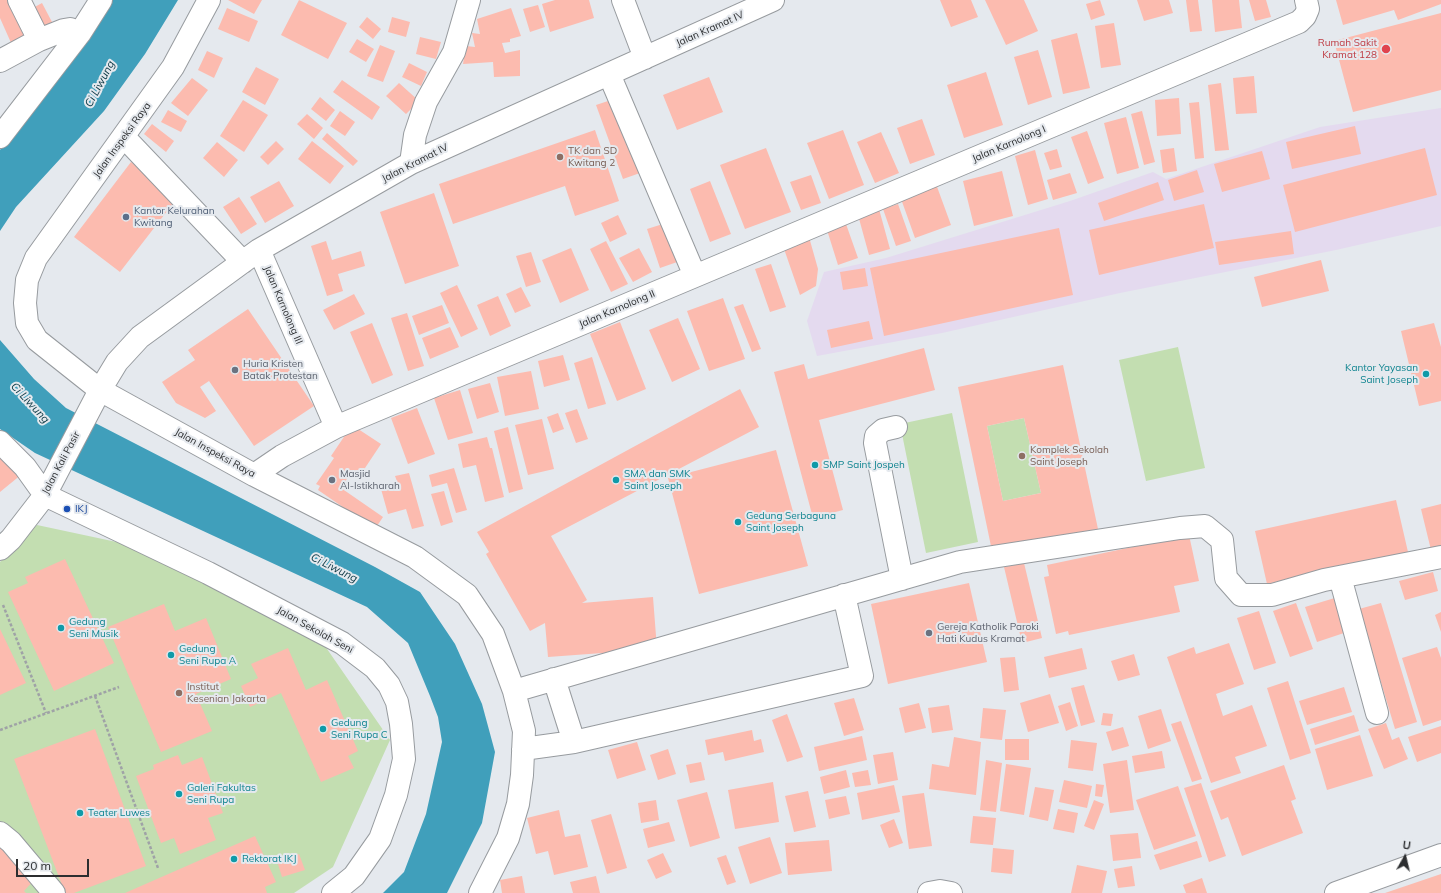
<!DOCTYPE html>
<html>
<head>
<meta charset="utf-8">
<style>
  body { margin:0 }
  #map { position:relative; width:1441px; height:893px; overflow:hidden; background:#e5e9ee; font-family:Mulish,sans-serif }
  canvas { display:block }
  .north { position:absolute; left:1385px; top:837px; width:40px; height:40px; -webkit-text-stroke:3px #e5e9ee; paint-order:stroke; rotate:8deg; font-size:11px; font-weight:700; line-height:16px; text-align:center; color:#2c2e30 }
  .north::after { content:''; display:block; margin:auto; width:14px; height:18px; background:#2c2e30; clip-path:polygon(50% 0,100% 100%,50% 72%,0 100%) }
  .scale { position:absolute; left:16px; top:859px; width:73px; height:18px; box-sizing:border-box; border:2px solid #2c2e30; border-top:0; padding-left:5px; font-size:12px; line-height:14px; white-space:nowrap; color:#2c2e30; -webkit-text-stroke:3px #e5e9ee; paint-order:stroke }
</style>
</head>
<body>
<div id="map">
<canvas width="1441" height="893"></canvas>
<div class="north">U</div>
<div class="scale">20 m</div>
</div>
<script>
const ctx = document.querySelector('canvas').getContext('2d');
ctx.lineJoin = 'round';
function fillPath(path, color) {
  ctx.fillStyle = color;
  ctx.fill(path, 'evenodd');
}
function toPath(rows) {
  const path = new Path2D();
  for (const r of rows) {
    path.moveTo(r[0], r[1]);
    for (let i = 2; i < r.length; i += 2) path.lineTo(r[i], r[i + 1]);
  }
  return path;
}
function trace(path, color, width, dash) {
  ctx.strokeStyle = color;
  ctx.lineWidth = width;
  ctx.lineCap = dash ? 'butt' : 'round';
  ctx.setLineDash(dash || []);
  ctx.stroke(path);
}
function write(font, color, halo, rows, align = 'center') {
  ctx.font = font + ' Mulish,sans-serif';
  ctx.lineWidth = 4;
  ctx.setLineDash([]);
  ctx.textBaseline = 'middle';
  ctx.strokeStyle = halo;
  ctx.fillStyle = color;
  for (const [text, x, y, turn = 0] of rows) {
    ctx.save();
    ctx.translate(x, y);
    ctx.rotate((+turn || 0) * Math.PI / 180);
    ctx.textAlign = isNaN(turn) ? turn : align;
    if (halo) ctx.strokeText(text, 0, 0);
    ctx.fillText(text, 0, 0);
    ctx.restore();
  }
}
fillPath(toPath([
  [1441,108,1441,226,1336,250,1120,293,942,333,817,356,807,321,824,272,886,258,1070,201,1153,172,1166,179,1320,127]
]), '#e4daef');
fillPath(toPath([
  [1178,347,1205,468,1146,481,1119,360],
  [952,413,978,542,926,553,900,424],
  [1024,418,1041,493,1003,501,987,426],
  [37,525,140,547,325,646,390,740,333,867,294,893,0,893,0,562]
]), '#c3deb1');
fillPath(toPath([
  [106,0,178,0,145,54,104,111,16,207,0,231,0,150,100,12],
  [0,340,34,379,66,408,375,567,420,592,455,644,482,704,495,752,482,823,447,893,383,893,404,872,426,814,442,742,438,717,430,696,408,643,367,607,35,453,0,429]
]), '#409fbb');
fillPath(toPath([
  [0,0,11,0,28,39,12,45,0,18],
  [228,0,262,0,254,14],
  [299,0,347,23,328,59,281,35],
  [555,0,589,0,594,18,550,32,542,4],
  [940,0,971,0,978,17,951,27],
  [985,0,1024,0,1038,31,1006,45],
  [1100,0,1105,15,1091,20,1086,4],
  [1137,0,1169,0,1173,13,1144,21],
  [1186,0,1198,0,1202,31,1190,32],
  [1212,0,1239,0,1242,28,1215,32],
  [1249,0,1266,0,1271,17,1255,21],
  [1336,0,1441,0,1441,4,1398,20,1394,10,1343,25],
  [42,3,52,22,41,28,31,9],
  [538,5,545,27,530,32,523,9],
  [227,8,258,21,249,42,218,29],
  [511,8,521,36,510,39,510,42,502,43,505,53,520,50,520,76,494,77,493,62,463,64,466,46,475,47,472,33,480,34,477,19],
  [1441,13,1441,90,1353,112,1334,41],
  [367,17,381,29,373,39,359,27],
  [392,17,410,22,406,37,388,32],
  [1114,23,1121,65,1101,68,1095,26],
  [1077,33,1090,88,1063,94,1051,40],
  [420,37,441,42,436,59,416,54],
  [357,39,374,49,366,62,349,52],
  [380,45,395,51,383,82,367,76],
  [1038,50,1052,97,1028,105,1014,57],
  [207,51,223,58,214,78,198,70],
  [409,63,427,72,421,86,402,77],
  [256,67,279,79,265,105,242,92],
  [986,72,1003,125,964,138,947,85],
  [1254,76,1257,113,1236,114,1233,78],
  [709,77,723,112,677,130,663,95],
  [192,78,208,90,188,116,171,103],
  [342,80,380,107,372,120,333,92],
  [399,83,419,101,406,114,386,96],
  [1221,83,1229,150,1215,151,1208,85],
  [320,97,335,110,326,121,311,109],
  [1179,98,1181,134,1157,136,1155,100],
  [614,99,640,173,623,179,596,105],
  [243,100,268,115,244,152,220,136],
  [1199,102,1204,158,1195,159,1189,103],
  [168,110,187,121,181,132,161,122],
  [340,111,355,122,345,136,330,126],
  [1142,111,1155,162,1144,165,1131,114],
  [307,114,323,128,314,139,297,124],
  [1126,117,1139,168,1117,174,1104,123],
  [922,119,935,155,910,164,897,128],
  [152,124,174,141,166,152,144,134],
  [1355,126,1361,154,1292,169,1286,142],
  [595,130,619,201,575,216,565,186,453,224,439,184],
  [843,130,864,185,829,199,807,143],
  [1087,131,1104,178,1088,184,1071,137],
  [881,132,899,173,875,183,857,142],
  [327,133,358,161,353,166,322,139],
  [276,141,284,149,268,165,260,157],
  [312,141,344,166,330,184,298,159],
  [217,142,238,160,224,177,203,158],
  [766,148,791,212,745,229,720,165],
  [1174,148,1177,171,1163,173,1160,150],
  [1425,148,1437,195,1295,232,1283,185],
  [1057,149,1062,167,1050,170,1044,153],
  [1035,150,1048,199,1028,205,1015,156],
  [1262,151,1270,179,1222,192,1214,164],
  [131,162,178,197,120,272,74,237],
  [1197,170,1204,192,1174,201,1168,180],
  [1002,171,1013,216,974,226,963,181],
  [1070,173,1077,193,1053,200,1047,180],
  [811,175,821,203,801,210,790,182],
  [279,181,294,206,265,223,250,197],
  [710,181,731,234,710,242,690,189],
  [1158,182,1164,200,1104,221,1098,203],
  [936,184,951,225,915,238,900,196],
  [434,193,459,266,405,284,380,212],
  [239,197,257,224,241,234,223,207],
  [898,204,911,241,896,246,883,209],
  [1204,204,1214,248,1099,275,1089,230],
  [879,209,890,249,869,255,858,215],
  [618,215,627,234,610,242,601,223],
  [666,223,680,261,660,268,647,229],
  [846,224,858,258,838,265,827,230],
  [1059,228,1073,295,884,336,870,268],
  [1291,231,1294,254,1219,265,1215,242],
  [809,237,818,269,816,286,800,295,783,246],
  [326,241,332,260,361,251,365,266,338,274,343,291,327,296,311,246],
  [606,241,628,284,611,292,590,249],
  [571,248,589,290,560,303,542,260],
  [639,248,652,272,633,282,619,258],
  [531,252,541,282,526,287,516,256],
  [1321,260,1329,291,1262,307,1254,277],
  [771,264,786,307,770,312,755,269],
  [865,268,868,286,843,290,840,272],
  [457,285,478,329,461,337,440,293],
  [521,287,531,306,515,313,506,294],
  [354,294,365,314,334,330,323,310],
  [498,296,511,326,490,336,477,305],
  [723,298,745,359,709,371,687,311],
  [743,304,761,349,752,352,734,307],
  [442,305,449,323,419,335,412,316],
  [248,309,314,406,254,446,209,381,200,387,216,411,205,418,176,403,162,382,195,360,188,350],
  [407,313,424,366,408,371,391,318],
  [678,318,700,369,672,382,649,330],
  [869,321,873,339,831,348,827,330],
  [620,322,646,389,617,401,590,334],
  [372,323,393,375,372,384,350,332],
  [1434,323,1441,347,1441,401,1419,406,1401,331],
  [450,327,459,347,430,359,422,338],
  [924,348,935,390,819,420,843,510,813,518,774,372,804,364,808,379],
  [563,355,570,380,544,387,538,361],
  [592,357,606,404,588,409,574,363],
  [1063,365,1098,529,992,551,958,387],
  [1024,418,1041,493,1003,501,987,426],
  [531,371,539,409,505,416,497,377],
  [490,383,499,412,477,419,468,389],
  [740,389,759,427,551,536,587,600,582,603,653,597,657,649,548,657,545,623,530,631,486,554,489,552,477,532],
  [460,390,473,433,448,440,434,398],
  [417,408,435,454,408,464,391,418],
  [577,409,588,439,576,443,565,413],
  [558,413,564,429,553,433,547,417],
  [542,419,554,469,528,475,515,425],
  [352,425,381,444,359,477,352,471,341,488,383,517,375,529,318,490,320,486,316,484,334,458,331,456],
  [508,427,523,489,509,493,494,431],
  [487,437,490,448,492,448,504,497,485,502,476,465,463,468,458,444],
  [0,449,22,474,0,492],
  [776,450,808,566,699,594,668,478],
  [454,468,467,510,456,513,447,483,432,487,429,475],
  [409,473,424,526,412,529,406,509,388,514,381,489,398,484,395,476],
  [444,491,453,522,441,526,431,494],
  [1396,500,1408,552,1267,584,1255,531],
  [1441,504,1441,547,1431,550,1421,509],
  [1189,535,1199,581,1174,586,1180,612,1069,635,1068,631,1056,634,1044,577,1049,576,1047,565],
  [65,559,114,663,54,691,8,592,28,583,25,577],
  [1024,563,1042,638,1022,643,1004,567],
  [1433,572,1438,591,1405,600,1399,581],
  [969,583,987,662,888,684,871,604],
  [1338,597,1350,631,1317,642,1305,607],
  [1296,603,1313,649,1290,657,1273,611],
  [1381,603,1417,722,1395,729,1359,609],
  [164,604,175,631,206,618,231,679,196,694,212,731,161,752,108,627],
  [1259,611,1276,663,1254,670,1237,618],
  [1441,612,1441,632,1435,615],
  [0,629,26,683,0,695],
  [1229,643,1244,684,1216,694,1223,716,1252,705,1267,746,1235,757,1241,773,1211,783,1167,657,1194,647,1196,654],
  [1437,647,1441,658,1441,720,1423,726,1402,658],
  [288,648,306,690,327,680,358,751,348,756,354,768,321,782,281,693,250,707,241,686,258,678,251,664],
  [1082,648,1087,669,1049,678,1044,657],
  [1134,654,1140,675,1118,681,1111,661],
  [1015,657,1019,690,1004,692,1000,658],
  [1288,681,1311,753,1290,760,1267,688],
  [1084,685,1095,722,1081,726,1071,688],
  [1344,687,1352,712,1307,725,1299,701],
  [1050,694,1059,723,1028,732,1020,703],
  [854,698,864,730,844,736,834,703],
  [1070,702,1078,726,1066,731,1058,706],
  [919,703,926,728,905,733,899,708],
  [949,705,953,730,932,733,928,708],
  [983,708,1006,710,1002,740,980,738],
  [1161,709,1171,741,1148,749,1138,716],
  [1103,713,1113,714,1111,726,1101,725],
  [787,714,803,757,787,762,772,720],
  [1354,715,1359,731,1315,745,1310,729],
  [1181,721,1202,779,1192,782,1171,724],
  [1386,723,1392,740,1399,737,1408,759,1384,769,1368,729],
  [1441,726,1441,753,1417,762,1408,737],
  [1123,727,1129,746,1112,751,1106,732],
  [95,729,146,866,74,893,65,893,14,759],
  [752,730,754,741,761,739,764,752,725,761,723,752,708,755,705,740],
  [1360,735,1373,776,1327,790,1315,749],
  [862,736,867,760,819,771,814,747],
  [954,737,981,742,976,795,929,789,932,764,949,767],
  [1005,739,1029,739,1029,760,1005,760],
  [1071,740,1097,743,1093,771,1068,768],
  [637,742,646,770,617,779,608,750],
  [668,749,676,774,658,780,650,755],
  [1162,751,1165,768,1135,773,1132,756],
  [893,752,898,780,878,784,873,755],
  [178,755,182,765,202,757,223,813,208,818,216,840,180,854,174,838,161,843,136,776,154,769,153,765],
  [986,760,1002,763,996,812,980,810],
  [1127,760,1134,810,1110,813,1103,764],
  [701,762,705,780,690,783,686,765],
  [1006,764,1031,768,1024,815,1000,811],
  [1284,765,1296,799,1291,801,1303,833,1242,856,1228,817,1221,820,1210,791],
  [846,770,850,787,824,794,820,777],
  [868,770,871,785,855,787,852,773],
  [1064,780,1092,786,1087,808,1059,802],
  [773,782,779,822,735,829,728,790],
  [1201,783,1226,856,1209,862,1184,788],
  [1096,784,1104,785,1102,797,1095,796],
  [894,785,900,812,862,820,857,793],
  [1178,786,1196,836,1154,850,1136,800],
  [1035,787,1054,790,1048,821,1029,817],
  [808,791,816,827,794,832,785,796],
  [707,792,720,838,690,847,677,800],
  [924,793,932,846,909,849,902,796],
  [846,796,850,814,829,819,825,800],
  [656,800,659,820,641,823,638,803],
  [1094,800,1104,804,1094,830,1084,826],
  [1058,809,1078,813,1074,833,1053,829],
  [559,810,565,837,580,834,588,867,554,875,548,851,536,854,527,818],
  [611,814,627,868,607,874,591,820],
  [973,816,996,818,993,845,970,843],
  [894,819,903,843,889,848,880,825],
  [669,822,675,841,648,848,643,829],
  [1138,833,1141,858,1113,861,1110,835],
  [255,836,276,882,265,887,267,893,125,893],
  [770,837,782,873,750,884,738,847],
  [829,840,832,871,788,875,785,843],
  [1197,841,1202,857,1160,870,1154,855],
  [0,842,36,878,24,891,26,893,0,893],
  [993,848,1014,850,1012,874,991,872],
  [663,853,672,872,656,879,647,860],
  [299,854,305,870,282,877,277,861],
  [726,855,736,882,727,885,717,858],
  [1077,865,1107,871,1102,893,1071,893],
  [1132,866,1135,886,1118,888,1114,869],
  [1441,874,1441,893,1385,893],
  [522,876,525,893,502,893,500,880],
  [596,876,600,893,573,893,570,882],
  [1202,878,1207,893,1186,893,1183,885]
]), '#fcbbaf');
const minor = toPath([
  [19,0,39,40],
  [209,0,173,67,36,258,27,280,25,303,27,323,37,340,100,390,254,475,415,557,467,595,493,634,514,691,524,731,522,775,518,804,508,838,480,893],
  [623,0,645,58],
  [0,61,39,40,64,30,70,29,80,33],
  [609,74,695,276],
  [0,137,80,33,101,0],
  [124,137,243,262],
  [411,163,415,135,426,102,454,52,469,0],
  [259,250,336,427],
  [896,427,883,430,876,436,875,443,902,579],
  [0,442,25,467,45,495,208,573,342,643,375,668,389,685,397,702,401,724,404,759,396,795,380,839,354,876,333,893],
  [254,475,282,456,336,427,1299,22,1305,16,1308,9,1306,0],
  [0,549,11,539,45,495,100,390,117,362,140,337,259,250,411,163,773,0],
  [1340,577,1377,713],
  [554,679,574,742,862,676,844,595],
  [514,691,960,562,1180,528,1205,526,1222,540,1226,578,1241,595,1272,595,1324,580,1441,557],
  [523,749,574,742],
  [0,833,11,842,54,893],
  [929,893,940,891,951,893],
  [1336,893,1441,855]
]);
trace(minor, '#979b9f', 24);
trace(toPath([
  [3,605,46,713],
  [95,696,158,868],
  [0,730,119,687]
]), '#9fa2a6', 2.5, [3, 2]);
trace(minor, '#fff', 22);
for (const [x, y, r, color] of [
  [1386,49,5,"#e0444e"],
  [560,157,4,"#8d6e63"],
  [126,217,4,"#5c6f8a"],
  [235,370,4,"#6b7280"],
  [1426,374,4,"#0f9aa8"],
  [1022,456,4,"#8d6e63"],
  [815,465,4,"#0f9aa8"],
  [332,480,4,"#6b7280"],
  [616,480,4,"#0f9aa8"],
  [67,509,4,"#1a4fb4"],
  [738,522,4,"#0f9aa8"],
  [61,628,4,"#0f9aa8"],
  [929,633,4,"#6b7280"],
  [171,655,4,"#0f9aa8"],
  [179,693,4,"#8d6e63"],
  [323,729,4,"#0f9aa8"],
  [179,794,4,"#0f9aa8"],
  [80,813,4,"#0f9aa8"],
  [234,859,4,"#0f9aa8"]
]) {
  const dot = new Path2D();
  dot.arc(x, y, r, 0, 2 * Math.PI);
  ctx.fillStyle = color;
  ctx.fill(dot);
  trace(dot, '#e5e9ee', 1.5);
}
write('10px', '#2c2e30', '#e5e9ee', [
  ["Jalan Kramat IV",710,29,-24],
  ["Jalan Inspeksi Raya",122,140,-54],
  ["Jalan Karnolong I",1009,144,-23],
  ["Jalan Kramat IV",415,163,-27],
  ["Jalan Karnolong III",283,305,67],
  ["Jalan Karnolong II",617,309,-23],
  ["Jalan Inspeksi Raya",215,453,29],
  ["Jalan Kali Pasir",61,463,-62],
  ["Jalan Sekolah Seni",315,630,29]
]);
write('10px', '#be3a42', '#e5e9ee', [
  ["Rumah Sakit",1377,43],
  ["Kramat 128",1377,55]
], 'right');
write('10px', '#785e54', '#e5e9ee', [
  ["TK dan SD",568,151],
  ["Kwitang 2",568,163],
  ["Komplek Sekolah",1030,450],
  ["Saint Joseph",1030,462],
  ["Institut",187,687],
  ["Kesenian Jakarta",187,699]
], 'left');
write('10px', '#4e5e75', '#e5e9ee', [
  ["Kantor Kelurahan",134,211],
  ["Kwitang",134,223]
], 'left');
write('10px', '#5b616d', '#e5e9ee', [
  ["Huria Kristen",243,364],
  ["Batak Protestan",243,376],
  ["Masjid",340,474],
  ["Al-Istikharah",340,486],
  ["Gereja Katholik Paroki",937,627],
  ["Hati Kudus Kramat",937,639]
], 'left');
write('10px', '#0d838f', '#e5e9ee', [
  ["Kantor Yayasan",1418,368,"right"],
  ["Saint Joseph",1418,380,"right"],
  ["SMP Saint Jospeh",823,465],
  ["SMA dan SMK",624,474],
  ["Saint Joseph",624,486],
  ["Gedung Serbaguna",746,516],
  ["Saint Joseph",746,528],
  ["Gedung",69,622],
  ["Seni Musik",69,634],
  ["Gedung",179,649],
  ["Seni Rupa A",179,661],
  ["Gedung",331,723],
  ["Seni Rupa C",331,735],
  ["Galeri Fakultas",187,788],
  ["Seni Rupa",187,800],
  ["Teater Luwes",88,813],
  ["Rektorat IKJ",242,859]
], 'left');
write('10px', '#164399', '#e5e9ee', [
  ["IKJ",75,509]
], 'left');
write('italic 11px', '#083541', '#e5e9ee', [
  ["Ci Liwung",100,84,-62],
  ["Ci Liwung",30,403,47],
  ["Ci Liwung",334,568,27]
]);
</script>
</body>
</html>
